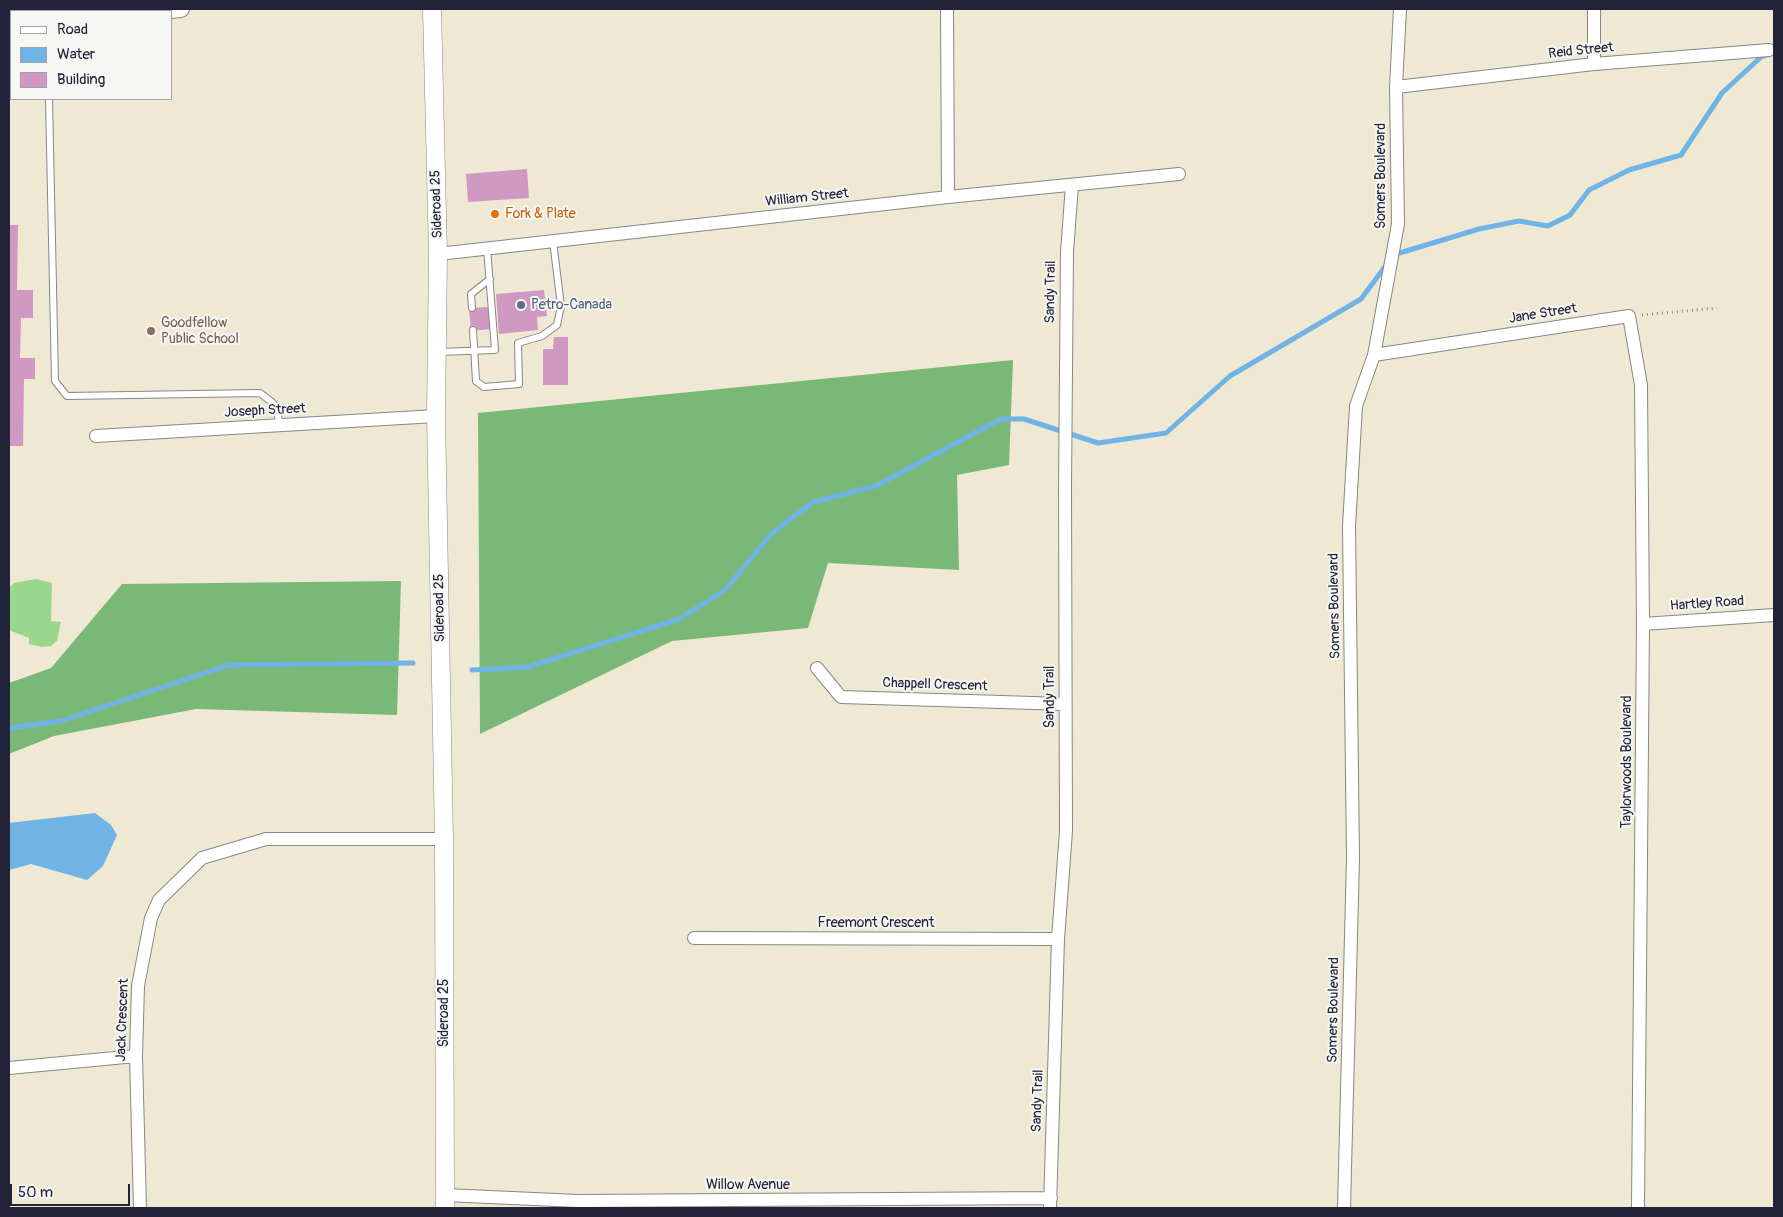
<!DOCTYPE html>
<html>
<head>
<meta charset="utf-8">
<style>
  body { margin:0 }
  #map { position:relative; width:1783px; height:1217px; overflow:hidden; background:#efe9d3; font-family:Pangolin,sans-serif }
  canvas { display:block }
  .frame { position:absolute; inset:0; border:10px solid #22223b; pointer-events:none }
  .legend { position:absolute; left:10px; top:10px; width:162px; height:90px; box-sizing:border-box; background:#f6f6f2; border:1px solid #a1a1a9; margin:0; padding:6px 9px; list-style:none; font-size:15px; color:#22223b }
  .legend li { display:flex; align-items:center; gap:10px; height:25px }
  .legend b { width:25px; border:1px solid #a1a1a9 }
  .scale { position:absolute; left:10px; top:1184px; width:120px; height:22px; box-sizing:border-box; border:2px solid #22223b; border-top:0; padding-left:6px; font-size:15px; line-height:18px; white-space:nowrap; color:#22223b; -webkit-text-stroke:4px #f6f6f2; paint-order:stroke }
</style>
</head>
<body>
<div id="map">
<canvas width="1783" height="1217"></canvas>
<div class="frame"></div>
<ul class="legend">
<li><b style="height:6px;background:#fff"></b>Road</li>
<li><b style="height:14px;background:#70b3e5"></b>Water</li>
<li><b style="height:14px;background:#cf99c3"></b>Building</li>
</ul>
<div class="scale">50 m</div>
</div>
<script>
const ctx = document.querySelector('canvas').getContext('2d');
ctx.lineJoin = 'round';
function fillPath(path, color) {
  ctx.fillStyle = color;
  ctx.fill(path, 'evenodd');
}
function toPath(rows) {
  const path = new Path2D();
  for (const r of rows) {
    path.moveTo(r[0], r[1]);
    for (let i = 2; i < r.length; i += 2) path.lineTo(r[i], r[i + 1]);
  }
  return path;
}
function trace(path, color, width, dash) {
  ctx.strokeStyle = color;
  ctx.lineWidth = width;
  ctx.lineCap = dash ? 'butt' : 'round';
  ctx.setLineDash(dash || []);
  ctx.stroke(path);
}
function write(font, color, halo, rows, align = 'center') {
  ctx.font = font + ' Pangolin,sans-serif';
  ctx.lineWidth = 4;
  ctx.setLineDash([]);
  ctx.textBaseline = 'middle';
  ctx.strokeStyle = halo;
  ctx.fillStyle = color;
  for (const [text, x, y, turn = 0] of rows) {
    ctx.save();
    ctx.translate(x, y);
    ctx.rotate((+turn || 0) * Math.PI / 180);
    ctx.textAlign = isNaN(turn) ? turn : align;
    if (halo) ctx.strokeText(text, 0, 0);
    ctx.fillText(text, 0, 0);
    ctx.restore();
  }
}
fillPath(toPath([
  [36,579,52,583,51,621,61,622,57,641,51,646,42,647,29,644,29,638,9,630,9,588,14,583]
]), '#99d78c');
fillPath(toPath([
  [1013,360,1009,465,957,475,959,570,828,563,808,628,672,641,480,734,478,413],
  [401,581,397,715,196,709,54,736,9,754,9,683,51,668,122,584]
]), '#7ab878');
fillPath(toPath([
  [95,813,111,825,117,835,103,866,87,880,31,864,9,870,9,823]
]), '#70b3e5');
trace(toPath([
  [41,11,59,9],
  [9,16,11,15],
  [1393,255,1479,229,1519,221,1548,226,1570,215,1589,190,1629,170,1681,155,1722,93,1761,57,1767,55],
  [472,670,528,667,679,619,725,590,771,534,813,502,876,486,1001,419,1024,419,1098,443,1166,433,1230,376,1361,299,1387,264],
  [9,728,61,721,229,665,413,663]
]), '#70b3e5', 5);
fillPath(toPath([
  [527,169,529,198,468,202,466,174],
  [9,225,18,225,17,290,33,290,33,318,21,318,20,358,35,358,35,379,24,379,23,446,9,446],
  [544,290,547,316,537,317,538,330,499,334,496,294],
  [490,307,491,329,471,331,469,308],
  [554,337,568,337,568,385,543,385,543,349,553,349]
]), '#cf99c3');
const service = toPath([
  [49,99,55,381,67,396,260,393,273,403,281,425],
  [472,308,471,294,490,279],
  [473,330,476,381,484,387,519,384,518,343,542,336,557,325,561,306,553,241],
  [438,352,495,350,487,248]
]);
const minor = toPath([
  [107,9,107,11],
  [947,9,948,197],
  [1594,64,1594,9],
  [1396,87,1594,64,1769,50],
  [438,254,948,197,1179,174],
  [1374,355,1629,316,1641,385,1643,624,1638,1208],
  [96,436,436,416],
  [1643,624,1774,615],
  [817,668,841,697,1065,704],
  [694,938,1058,939],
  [9,1068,136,1056],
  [445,1195,578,1201,1051,1198],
  [140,1208,136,1056,138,986,151,918,159,900,202,858,266,839,444,839],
  [1050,1208,1058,939,1066,831,1065,488,1067,252,1072,185],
  [1344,1208,1353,858,1349,526,1356,406,1374,355,1398,224,1396,87,1400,9]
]);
const tertiary = toPath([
  [160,11,181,9],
  [9,34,11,34]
]);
const secondary = toPath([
  [432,9,438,254,436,416,444,839,445,1208]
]);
trace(service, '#888687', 8);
trace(minor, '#888687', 14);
trace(tertiary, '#888687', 18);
trace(secondary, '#888687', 19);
trace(toPath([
  [1642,315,1717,308]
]), '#888687', 3, [1, 4]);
trace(service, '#fff', 6);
trace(minor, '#fff', 12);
trace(tertiary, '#fff', 16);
trace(secondary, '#fff', 18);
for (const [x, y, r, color] of [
  [495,214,5,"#e8710a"],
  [521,305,5,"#5c6f8a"],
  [151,331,5,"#8d6e63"]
]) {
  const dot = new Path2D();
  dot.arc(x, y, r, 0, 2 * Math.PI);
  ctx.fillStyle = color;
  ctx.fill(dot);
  trace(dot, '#f6f6f2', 2);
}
write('14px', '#22223b', '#f6f6f2', [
  ["Reid Street",1581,51,-6],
  ["Somers Boulevard",1381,176,-90],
  ["William Street",807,198,-6],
  ["Sideroad 25",437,204,-92],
  ["Sandy Trail",1051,292,-89],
  ["Jane Street",1543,314,-9],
  ["Joseph Street",265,411,-3],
  ["Hartley Road",1707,604,-4],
  ["Somers Boulevard",1335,606,-91],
  ["Sideroad 25",440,608,-91],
  ["Chappell Crescent",935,685,2],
  ["Sandy Trail",1050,697,-90],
  ["Taylorwoods Boulevard",1627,762,-90],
  ["Freemont Crescent",876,923],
  ["Somers Boulevard",1334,1010,-89],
  ["Sideroad 25",444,1013,-90],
  ["Jack Crescent",123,1020,-88],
  ["Sandy Trail",1038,1101,-88],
  ["Willow Avenue",748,1185]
]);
write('14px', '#c56008', '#f6f6f2', [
  ["Fork & Plate",505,214]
], 'left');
write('14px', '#4e5e75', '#f6f6f2', [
  ["Petro-Canada",531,305]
], 'left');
write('14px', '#785e54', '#f6f6f2', [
  ["Goodfellow",161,323],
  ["Public School",161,339]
], 'left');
</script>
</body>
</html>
